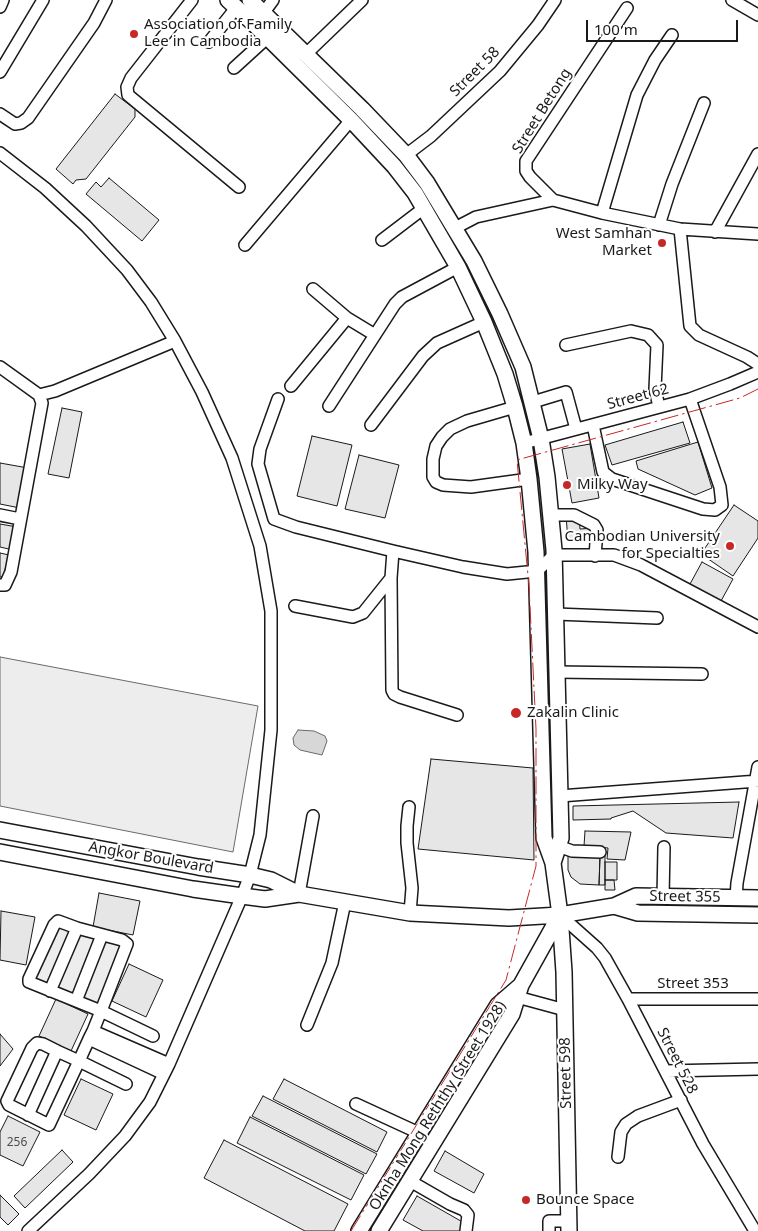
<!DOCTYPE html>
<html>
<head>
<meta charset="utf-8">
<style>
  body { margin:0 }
  #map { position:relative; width:758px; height:1231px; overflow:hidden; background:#fff; font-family:"Noto Sans",sans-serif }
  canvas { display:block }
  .scale { position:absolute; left:586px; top:20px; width:152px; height:22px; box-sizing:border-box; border:2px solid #1a1a1a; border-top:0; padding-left:6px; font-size:15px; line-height:18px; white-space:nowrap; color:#1a1a1a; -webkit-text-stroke:4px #fff; paint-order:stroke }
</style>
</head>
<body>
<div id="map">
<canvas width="758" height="1231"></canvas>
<div class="scale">100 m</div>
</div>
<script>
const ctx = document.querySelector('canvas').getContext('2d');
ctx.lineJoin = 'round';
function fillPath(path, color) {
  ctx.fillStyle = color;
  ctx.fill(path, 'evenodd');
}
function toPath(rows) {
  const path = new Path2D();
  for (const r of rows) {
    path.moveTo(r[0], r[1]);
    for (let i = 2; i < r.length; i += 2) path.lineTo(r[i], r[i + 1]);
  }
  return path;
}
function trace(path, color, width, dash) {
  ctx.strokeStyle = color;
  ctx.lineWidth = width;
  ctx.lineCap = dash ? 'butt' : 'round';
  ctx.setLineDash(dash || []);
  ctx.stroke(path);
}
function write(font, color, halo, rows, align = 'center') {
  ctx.font = font + ' "Noto Sans",sans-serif';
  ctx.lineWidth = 4;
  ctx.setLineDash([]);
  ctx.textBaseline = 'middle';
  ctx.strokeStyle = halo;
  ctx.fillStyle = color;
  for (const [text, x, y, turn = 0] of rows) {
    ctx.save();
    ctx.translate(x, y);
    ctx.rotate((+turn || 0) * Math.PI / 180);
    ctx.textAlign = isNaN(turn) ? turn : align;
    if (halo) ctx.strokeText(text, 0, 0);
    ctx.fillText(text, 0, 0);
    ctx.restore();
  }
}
const built = toPath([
  [0,657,258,706,233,852,0,806,0,657],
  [54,925,125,941,101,1011,29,979,54,925]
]);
fillPath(built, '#ededed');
trace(built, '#6a6a6a', 1);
const water = toPath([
  [298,730,314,731,325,736,327,741,322,755,300,750,294,745,293,738,298,730]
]);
fillPath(water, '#d7d7d7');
trace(water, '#6a6a6a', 1);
const building = toPath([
  [115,94,135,109,135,117,86,179,76,180,73,184,56,169,115,94],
  [109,178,159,220,142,241,86,194,96,182,101,187,109,178],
  [62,408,82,412,69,478,48,474,62,408],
  [683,422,690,443,612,465,605,445,683,422],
  [312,436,352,445,337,506,297,496,312,436],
  [698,442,712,488,695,495,638,469,636,461,698,442],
  [590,444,599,498,572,503,562,449,590,444],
  [359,455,399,465,385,518,345,509,359,455],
  [0,463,28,468,20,508,0,504,0,463],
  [734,505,758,521,758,538,733,576,701,554,734,505],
  [579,515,580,529,594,528,595,538,568,540,566,516,579,515],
  [0,524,17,527,13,550,0,547,0,524],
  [0,553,9,555,3,577,0,577,0,553],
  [702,562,733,579,721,601,690,584,702,562],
  [431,759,533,768,534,860,418,849,431,759],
  [739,802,733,838,666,833,633,811,611,818,611,819,573,820,573,806,739,802],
  [585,831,631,832,625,860,607,859,608,848,584,846,585,831],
  [568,855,600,856,599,885,580,884,571,877,568,870,568,855],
  [600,856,605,856,605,885,599,885,600,856],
  [605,862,617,862,617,880,605,880,605,862],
  [605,880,614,880,615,890,605,890,605,880],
  [99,893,140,901,133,935,93,927,99,893],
  [1,911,35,917,26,965,0,960,1,911],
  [129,964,163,980,146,1017,112,1001,129,964],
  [56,999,88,1014,71,1051,39,1036,56,999],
  [0,1034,13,1049,0,1066,0,1034],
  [81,1079,113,1094,96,1130,64,1115,81,1079],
  [284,1079,387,1132,377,1152,273,1099,284,1079],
  [263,1096,377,1154,366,1174,252,1116,263,1096],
  [8,1116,40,1132,23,1166,0,1155,0,1132,8,1116],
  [250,1117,364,1175,351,1200,237,1143,250,1117],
  [224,1140,348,1204,334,1231,305,1231,204,1178,224,1140],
  [62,1150,73,1162,25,1208,14,1196,62,1150],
  [445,1151,484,1174,474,1193,434,1171,445,1151],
  [0,1195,19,1214,8,1225,0,1217,0,1195],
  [417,1196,466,1224,463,1231,423,1231,403,1220,417,1196]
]);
fillPath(building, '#e6e6e6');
trace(building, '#1a1a1a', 1);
const minor = toPath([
  [192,0,131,78,127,87,128,95,239,187],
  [732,0,758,15],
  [0,7,3,0],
  [259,19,273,0],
  [209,42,236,8],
  [306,54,362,0],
  [234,68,268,37],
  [0,72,43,0],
  [0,114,15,124,21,123,28,118,94,23,106,0],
  [0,153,45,188,86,226,127,270,151,302,175,341,202,392,232,458,260,546,271,611,271,730,260,835,250,875,242,896,169,1064,150,1102,125,1136,89,1174,28,1231],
  [406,155,431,136,500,71,538,25,555,0],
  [553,200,530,177,526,171,526,161,627,8],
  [602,213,637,95,655,60,672,35],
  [659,225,672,184,704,103],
  [455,228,476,217,553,200,602,213,680,229,758,234],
  [680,229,690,326,699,335,747,357,758,364],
  [715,232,758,154],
  [382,240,424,208],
  [245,245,351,120],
  [313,289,347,318],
  [566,345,631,331,648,335,657,345,655,389,659,407],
  [0,367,39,395,42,403,11,572,5,585,0,585],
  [291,386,347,318,375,335],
  [39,395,55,391,175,341],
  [278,399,260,449,258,464,274,519,296,527,393,551,463,567,507,574,537,571,554,555,614,555,641,565,758,627],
  [533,402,566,392,576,429],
  [329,406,395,304,402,297,458,267],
  [515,407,467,421,450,429,442,437,436,446,433,459,433,477,436,482,443,485,471,487,529,479],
  [371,425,423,356,437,343,484,322],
  [593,425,603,472,612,479,703,509,715,510,722,505,720,487,690,399],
  [524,443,690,399,730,384,758,372],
  [0,515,20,519],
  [551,515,574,515,594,525,597,530,595,556],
  [393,551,391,578,392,690,394,694,400,697,457,715],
  [295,606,353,617,363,613,391,578],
  [556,614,657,618],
  [557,672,702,674],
  [560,796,758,781],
  [409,807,407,826,407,843,412,888,410,913],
  [558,846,572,851,600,852],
  [299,894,313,816],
  [663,897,664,847],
  [736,898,737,883,758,767],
  [560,915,597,948,605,958,628,999,703,1144,755,1231],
  [50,991,77,928],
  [517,997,565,1010],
  [628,999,758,999],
  [76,1001,102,935],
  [307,1025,332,963,345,902],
  [93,1031,101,1011,127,944,122,940,77,928,58,921,54,925,29,979,29,982,101,1011,153,1036],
  [89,1039,79,1061,49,1125,9,1105,7,1101,32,1048,37,1043,43,1044,57,1051,79,1061,126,1084],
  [666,1071,758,1069],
  [164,1074,89,1039,93,1031,169,1064],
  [356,1104,419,1133],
  [28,1115,57,1051],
  [618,1157,621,1132,626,1124,638,1116,681,1100],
  [410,1181,450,1204,464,1210,468,1215,466,1231],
  [549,1231,549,1221,569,1221]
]);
const major = toPath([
  [228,0,254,24,351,120,394,166,415,193,458,267,484,322,505,374,515,407,524,443,529,479,536,552,544,838,553,863,560,915,564,972,569,1231],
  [250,0,362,109,406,155,427,183,474,261,500,314,523,367,541,439,547,477,554,550,561,838,553,863],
  [0,830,198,867,250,875,271,880,299,894,410,913,509,918,560,915,614,906,636,896,758,898],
  [0,852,193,889,242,896,265,899,299,894],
  [614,906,638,913,758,915],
  [359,1231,498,1005,520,986],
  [379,1231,512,1014,521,985,560,915]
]);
trace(minor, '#1a1a1a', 14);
trace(major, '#1a1a1a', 18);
trace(minor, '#fff', 11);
trace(major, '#fff', 15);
trace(toPath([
  [351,1231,506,980,536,866,536,729,529,586,517,460,740,398,758,389]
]), '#c62828', 1, [18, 4, 2.5, 4]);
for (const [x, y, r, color] of [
  [134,34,5,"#c62828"],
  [662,243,5,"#c62828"],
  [567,485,5,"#c62828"],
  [730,546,5,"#c62828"],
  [516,713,6,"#c62828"],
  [526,1200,5,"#c62828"]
]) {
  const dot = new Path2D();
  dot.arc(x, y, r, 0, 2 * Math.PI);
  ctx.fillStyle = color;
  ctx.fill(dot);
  trace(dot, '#fff', 2);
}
write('12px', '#4d4d4d', null, [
  ["256",17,1143]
]);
write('15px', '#1a1a1a', '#fff', [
  ["Association of Family",144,25],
  ["Lee in Cambodia",144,42],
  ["West Samhan",652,234,"right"],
  ["Market",652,251,"right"],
  ["Milky Way",577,485],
  ["Cambodian University",720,537,"right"],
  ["for Specialties",720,554,"right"],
  ["Zakalin Clinic",527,713],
  ["Bounce Space",536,1200]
], 'left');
write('15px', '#1a1a1a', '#fff', [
  ["Street 58",475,72,-45],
  ["Street Betong",542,111,-58],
  ["Street 62",638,397,-15],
  ["Angkor Boulevard",151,858,10],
  ["Street 355",685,897,1],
  ["Street 353",693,984],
  ["Street 528",677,1061,63],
  ["Street 598",566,1073,-91],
  ["Oknha Mong Reththy (Street 1928)",438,1106,-58]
]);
</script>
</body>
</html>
